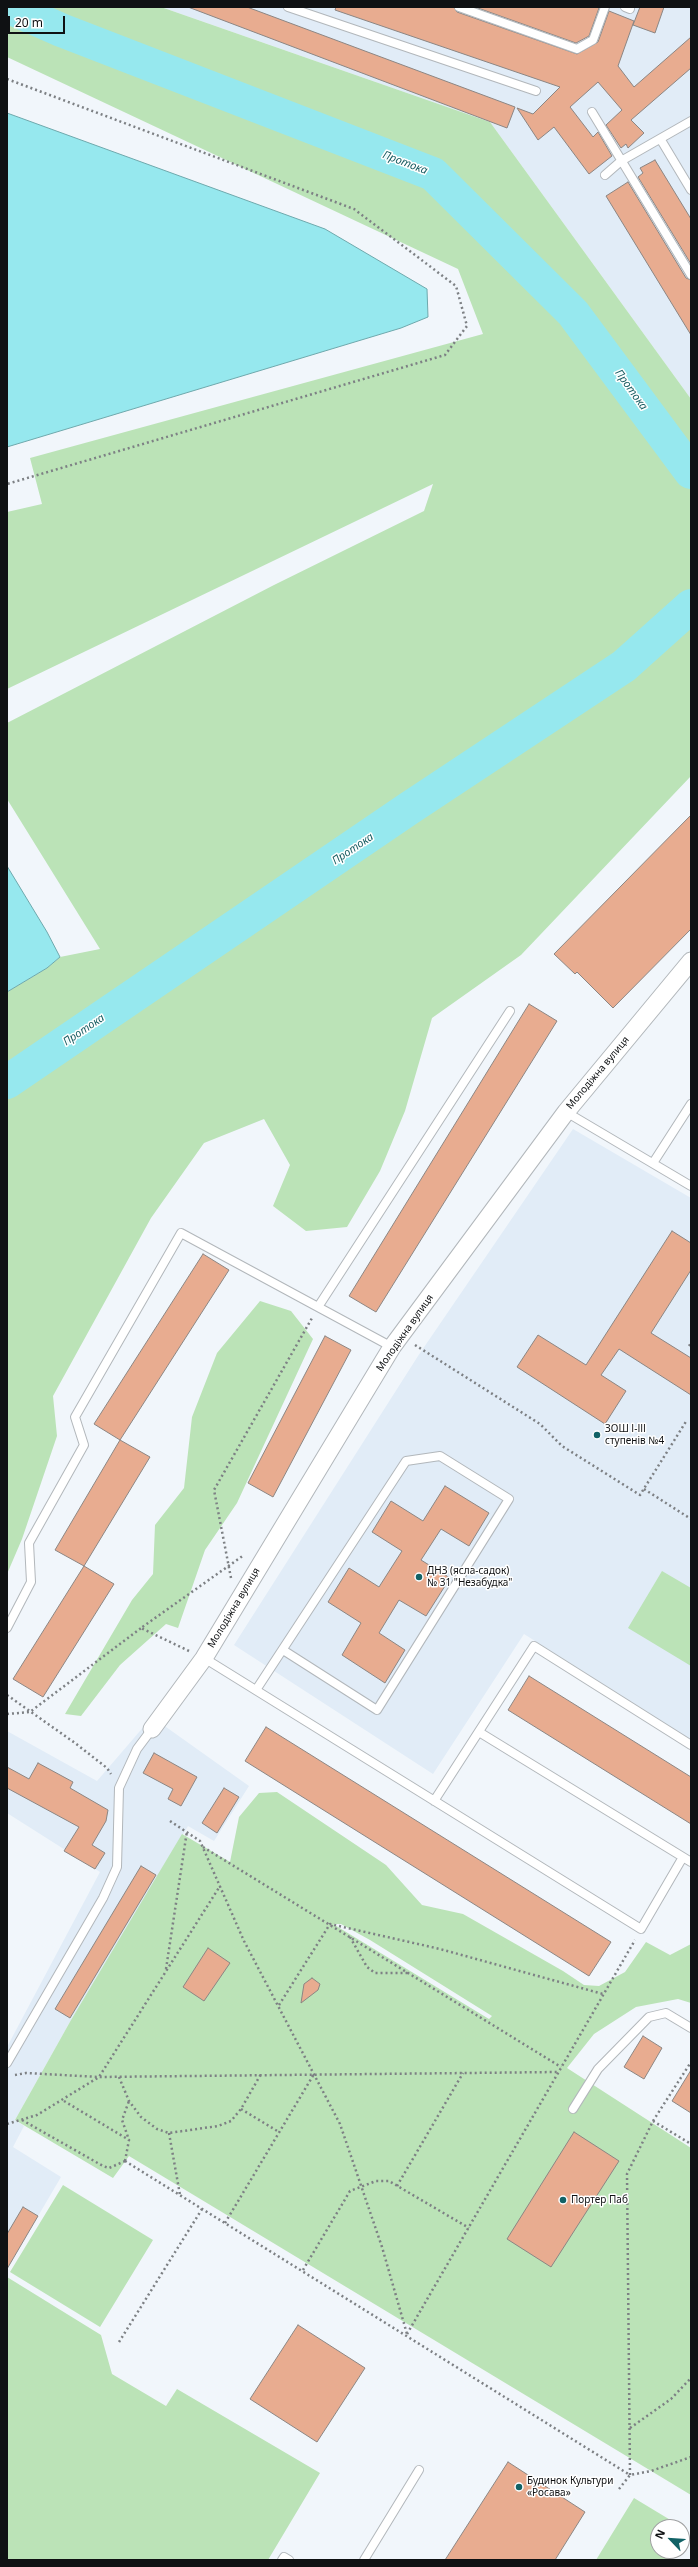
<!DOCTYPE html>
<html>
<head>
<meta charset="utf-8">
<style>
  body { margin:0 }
  #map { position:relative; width:698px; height:2567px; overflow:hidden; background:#f1f6fb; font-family:"Noto Sans",sans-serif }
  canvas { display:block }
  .frame { position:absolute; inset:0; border:8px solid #0f1113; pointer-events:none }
  .north { position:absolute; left:650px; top:2519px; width:40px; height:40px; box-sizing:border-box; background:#fff; border:1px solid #9fa0a1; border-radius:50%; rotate:295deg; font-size:11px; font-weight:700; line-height:16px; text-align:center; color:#0f1113 }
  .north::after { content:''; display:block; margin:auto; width:14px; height:18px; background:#126266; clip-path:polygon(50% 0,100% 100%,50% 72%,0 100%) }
  .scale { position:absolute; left:8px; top:16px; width:57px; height:18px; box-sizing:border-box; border:2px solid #0f1113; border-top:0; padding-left:5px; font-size:12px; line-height:14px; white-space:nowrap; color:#0f1113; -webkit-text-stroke:3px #fff; paint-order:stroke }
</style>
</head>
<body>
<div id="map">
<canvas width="698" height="2567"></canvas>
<div class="frame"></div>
<div class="north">N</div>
<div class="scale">20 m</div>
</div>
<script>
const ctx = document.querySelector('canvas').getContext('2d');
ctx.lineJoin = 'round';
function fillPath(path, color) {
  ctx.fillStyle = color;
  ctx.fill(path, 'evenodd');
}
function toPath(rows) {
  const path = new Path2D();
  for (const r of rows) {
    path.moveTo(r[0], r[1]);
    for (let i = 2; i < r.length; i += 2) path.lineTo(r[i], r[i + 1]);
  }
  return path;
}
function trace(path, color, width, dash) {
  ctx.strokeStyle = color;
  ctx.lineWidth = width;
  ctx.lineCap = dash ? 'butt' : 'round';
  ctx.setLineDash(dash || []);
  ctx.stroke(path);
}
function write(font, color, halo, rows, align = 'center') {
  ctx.font = font + ' "Noto Sans",sans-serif';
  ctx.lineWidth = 3;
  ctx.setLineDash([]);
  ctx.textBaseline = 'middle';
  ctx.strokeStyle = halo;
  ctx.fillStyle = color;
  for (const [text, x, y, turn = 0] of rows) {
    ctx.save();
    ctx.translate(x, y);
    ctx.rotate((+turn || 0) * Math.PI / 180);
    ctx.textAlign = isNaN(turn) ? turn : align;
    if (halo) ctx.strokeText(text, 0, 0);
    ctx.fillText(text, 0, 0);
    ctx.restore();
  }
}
fillPath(toPath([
  [161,7,691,7,691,399,490,122],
  [573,1129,691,1198,691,1740,524,1634,433,1774,234,1645,418,1356],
  [152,1717,249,1786,214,1841,188,1826,71,2020,15,2120,24,2126,13,2147,61,2177,7,2269,7,2047,100,1872,7,1813,7,1731,97,1781]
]), '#e1ecf7');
fillPath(toPath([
  [7,7,161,7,490,122,691,399,691,776,521,955,432,1018,405,1111,380,1171,347,1227,306,1231,273,1206,290,1165,264,1119,204,1143,151,1218,53,1396,57,1436,22,1539,7,1574,7,992,47,968,60,957,100,949,7,799,7,723,274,585,424,511,433,484,7,689,7,512,42,504,30,458,483,334,458,269,7,57],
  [260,1301,291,1311,313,1339,237,1503,205,1550,178,1628,166,1624,120,1665,81,1716,65,1714,132,1600,153,1574,155,1525,184,1488,192,1417,217,1353],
  [662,1571,691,1588,691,1666,628,1628],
  [277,1792,386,1865,422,1905,463,1914,563,1971,584,1985,599,1986,625,1972,646,1942,670,1955,691,1944,691,2003,678,1999,636,2007,594,2034,567,2068,691,2148,691,2495,129,2156,113,2178,15,2120,71,2020,182,1834,230,1862,239,1817,259,1793],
  [333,1924,341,1924,370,1940,492,2016,489,2019],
  [63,2185,153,2240,100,2327,10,2272],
  [7,2277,101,2335,112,2374,166,2406,177,2389,320,2473,268,2560,7,2560],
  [634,2498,682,2527,658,2527,658,2551,673,2551,667,2560,596,2560]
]), '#bbe3b7');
const water = toPath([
  [7,113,325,229,427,289,428,317,401,328,7,447,7,113],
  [7,866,47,932,60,957,47,968,7,992,7,866]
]);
fillPath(water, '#96e8ee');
trace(water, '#6ea8ac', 1);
trace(toPath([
  [9,7,61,30,433,174,573,313,691,472],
  [7,1082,408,809,624,666,691,606]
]), '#96e8ee', 34);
const building = toPath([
  [188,7,247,7,515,107,507,128,188,7],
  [336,7,454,7,457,12,577,54,598,42,609,11,634,21,618,66,634,87,691,37,691,68,631,120,644,133,628,148,626,144,621,148,606,125,622,110,598,82,570,107,593,137,598,132,612,156,589,174,554,127,538,140,517,108,533,114,560,87,335,10,336,7],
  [475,7,597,7,599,8,589,36,576,43,475,7],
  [640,7,664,7,655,33,633,25,640,7],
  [655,160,691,219,691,264,638,177,643,173,640,168,655,160],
  [628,182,686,278,691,280,691,335,606,196,628,182],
  [691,815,691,929,613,1008,577,972,575,974,554,954,691,815],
  [529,1004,557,1021,376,1312,349,1296,529,1004],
  [672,1231,691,1243,691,1270,651,1333,691,1358,691,1395,619,1349,601,1375,626,1391,605,1424,517,1367,538,1335,586,1365,672,1231],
  [203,1254,229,1270,120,1440,94,1424,203,1254],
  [325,1336,351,1350,273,1497,248,1483,325,1336],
  [120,1440,150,1457,84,1566,55,1550,120,1440],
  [445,1486,489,1513,469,1546,441,1529,421,1560,450,1578,426,1616,399,1600,379,1633,405,1650,385,1683,342,1655,361,1623,328,1602,349,1568,379,1587,402,1551,372,1532,391,1501,423,1521,445,1486],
  [84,1566,114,1584,43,1697,13,1679,84,1566],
  [529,1676,691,1777,691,1824,508,1710,529,1676],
  [266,1727,611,1942,589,1976,245,1761,266,1727],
  [154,1753,197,1777,181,1806,168,1799,173,1789,143,1773,154,1753],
  [38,1763,73,1782,70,1788,108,1810,106,1821,92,1845,105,1853,95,1869,64,1851,79,1827,7,1788,7,1767,29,1779,38,1763],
  [224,1788,239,1797,217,1833,202,1823,224,1788],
  [141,1866,156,1875,70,2018,55,2009,141,1866],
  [208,1948,230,1963,204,2001,183,1987,208,1948],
  [312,1978,320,1984,318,1990,301,2003,304,1984,312,1978],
  [643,2036,662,2048,644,2079,624,2067,643,2036],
  [691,2070,691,2113,672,2101,691,2070],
  [574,2132,619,2161,551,2267,507,2239,574,2132],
  [23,2207,38,2216,7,2269,7,2234,23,2207],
  [298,2325,365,2368,317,2442,250,2399,298,2325],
  [508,2462,585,2512,555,2560,445,2560,508,2462]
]);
fillPath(building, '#e8ac90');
trace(building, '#8c8683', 1);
const lane = toPath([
  [288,7,536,91],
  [459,7,577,49,593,40,605,7],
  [625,7,630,9],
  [592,112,691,275],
  [661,140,691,190],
  [605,175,621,161,691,121],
  [566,1112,691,1186],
  [653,1163,691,1104],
  [318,1307,510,1011],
  [7,1628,31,1582,29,1543,84,1445,75,1417,181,1233,392,1347],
  [204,1658,641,1929,683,1857],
  [256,1690,406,1461,440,1456,509,1499,377,1710,283,1650],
  [479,1732,691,1862],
  [434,1801,534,1646,691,1745],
  [7,2063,103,1898,117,1867,119,1788,137,1749,152,1729],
  [573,2109,598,2069,649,2017,666,2013,691,2028],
  [282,2560,284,2557,289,2560],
  [364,2560,419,2470]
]);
const street = toPath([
  [152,1729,204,1658,392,1347,566,1112,691,961]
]);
trace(lane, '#b2b7bb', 10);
trace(street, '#b2b7bb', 19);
trace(toPath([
  [7,79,354,209,456,286,467,326,445,355,7,484],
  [415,1345,540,1424,562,1446,640,1495,687,1420],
  [689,1346,691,1343],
  [644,1489,691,1519],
  [231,1578,214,1490,312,1318],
  [189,1651,141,1628,244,1555],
  [7,1695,75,1743,107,1768,111,1774],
  [7,1714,30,1712,141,1628],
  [170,1821,200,1841,244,1941,340,2124,382,2247,407,2334],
  [203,1847,561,2067],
  [350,1937,367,1967,375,1973,410,1973],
  [166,1969,187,1831],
  [279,2005,330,1924,440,1949,603,1994],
  [15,2075,26,2073,99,2077,558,2072],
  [119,2077,129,2101,141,2117,157,2129,169,2133,218,2126,231,2121,241,2109,261,2074],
  [64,2101,129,2140],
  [241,2109,279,2132],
  [22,2120,103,2166,109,2168,125,2161],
  [653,2121,691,2062],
  [7,2124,37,2115,99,2077,220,1886],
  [169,2133,180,2195],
  [125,2161,630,2475],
  [125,2161,129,2140,122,2120,129,2101],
  [397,2186,463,2073],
  [225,2223,314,2074],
  [303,2270,350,2191,376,2181,389,2181,469,2228],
  [407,2334,635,1940],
  [119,2342,202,2209],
  [630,2428,671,2399,691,2378],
  [630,2475,627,2174,653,2121,691,2144],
  [619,2489,630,2475,651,2471,691,2457]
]), '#7d8084', 2.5, [2, 3]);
trace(lane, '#fff', 8);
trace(street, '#fff', 17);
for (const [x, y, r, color] of [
  [597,1435,4,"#126266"],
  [419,1577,4,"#126266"],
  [563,2200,4,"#126266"],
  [519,2487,4,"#126266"]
]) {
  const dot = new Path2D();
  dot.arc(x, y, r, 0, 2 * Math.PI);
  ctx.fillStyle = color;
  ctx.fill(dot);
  trace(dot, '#fff', 1.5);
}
write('10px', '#0f1113', '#fff', [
  ["Молодіжна вулиця",598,1073,-50],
  ["Молодіжна вулиця",405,1333,-55],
  ["Молодіжна вулиця",234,1608,-59]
]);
write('10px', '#0f1113', '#fff', [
  ["ЗОШ І-ІІІ",605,1429],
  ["ступенів №4",605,1441],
  ["ДНЗ (ясла-садок)",427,1571],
  ["№ 31 \"Незабудка\"",427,1583],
  ["Портер Паб",571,2200],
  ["Будинок Культури",527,2481],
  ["«Росава»",527,2493]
], 'left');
write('italic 11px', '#185d62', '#fff', [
  ["Протока",405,163,21],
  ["Протока",631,390,54],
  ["Протока",353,849,-34],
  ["Протока",84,1030,-34]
]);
</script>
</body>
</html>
